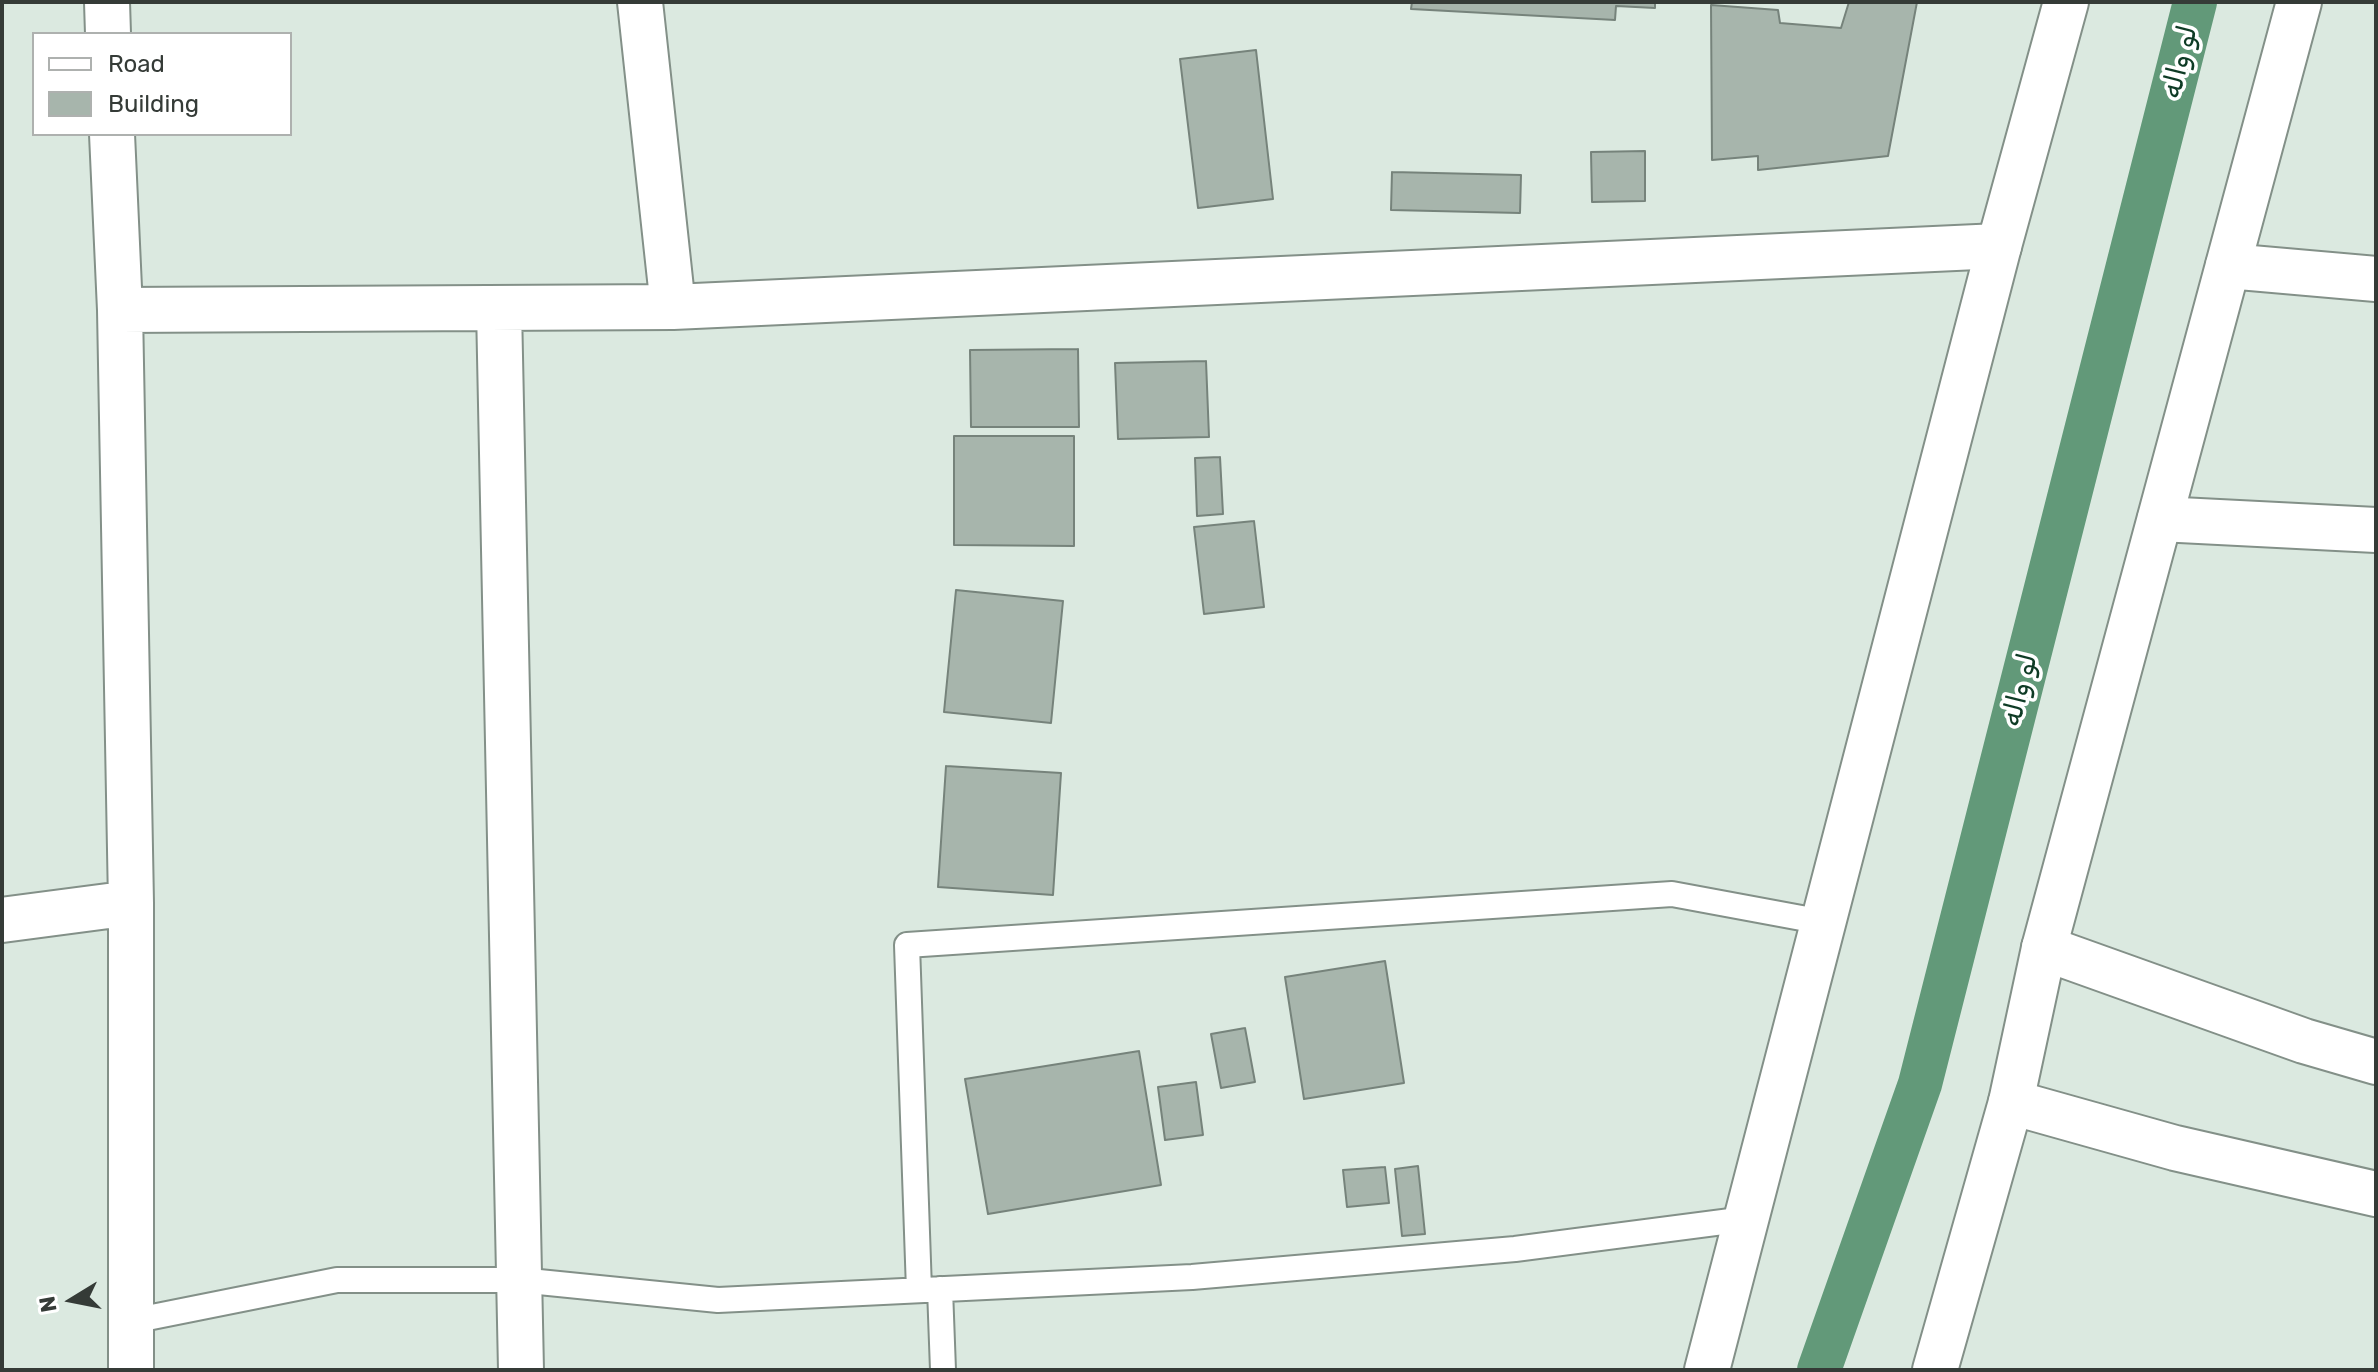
<!DOCTYPE html>
<html>
<head>
<meta charset="utf-8">
<style>
  body { margin:0 }
  #map { position:relative; width:2378px; height:1372px; overflow:hidden; background:#dbe9e0; font-family:Rubik,sans-serif }
  canvas { display:block }
  .frame { position:absolute; inset:0; border:4px solid #353b37; pointer-events:none }
  .legend { position:absolute; left:32px; top:32px; width:260px; height:104px; box-sizing:border-box; background:#fff; border:2px solid #aeb1af; margin:0; padding:10px 14px; list-style:none; font-size:24px; color:#353b37 }
  .legend li { display:flex; align-items:center; gap:16px; height:40px }
  .legend b { width:40px; border:2px solid #aeb1af }
  .north { position:absolute; left:32px; top:1260px; width:80px; height:80px; -webkit-text-stroke:6px #fff; paint-order:stroke; rotate:260deg; font-size:22px; font-weight:700; line-height:32px; text-align:center; color:#353b37 }
  .north::after { content:''; display:block; margin:auto; width:28px; height:36px; background:#353b37; clip-path:polygon(50% 0,100% 100%,50% 72%,0 100%) }
</style>
</head>
<body>
<div id="map">
<canvas width="2378" height="1372"></canvas>
<div class="frame"></div>
<ul class="legend">
<li><b style="height:10px;background:#fff"></b>Road</li>
<li><b style="height:22px;background:#a7b5ac"></b>Building</li>
</ul>
<div class="north">N</div>
</div>
<script>
const ctx = document.querySelector('canvas').getContext('2d');
ctx.lineJoin = 'round';
function toPath(rows) {
  const path = new Path2D();
  for (const r of rows) {
    path.moveTo(r[0], r[1]);
    for (let i = 2; i < r.length; i += 2) path.lineTo(r[i], r[i + 1]);
  }
  return path;
}
function trace(path, color, width, dash) {
  ctx.strokeStyle = color;
  ctx.lineWidth = width;
  ctx.lineCap = dash ? 'butt' : 'round';
  ctx.setLineDash(dash || []);
  ctx.stroke(path);
}
function fillPath(path, color) {
  ctx.fillStyle = color;
  ctx.fill(path, 'evenodd');
}
function write(font, color, halo, rows, align = 'center') {
  ctx.font = font + ' Rubik,Vazirmatn,sans-serif';
  ctx.lineWidth = 7;
  ctx.setLineDash([]);
  ctx.textBaseline = 'middle';
  ctx.strokeStyle = halo;
  ctx.fillStyle = color;
  for (const [text, x, y, turn = 0] of rows) {
    ctx.save();
    ctx.translate(x, y);
    ctx.rotate((+turn || 0) * Math.PI / 180);
    ctx.textAlign = isNaN(turn) ? turn : align;
    if (halo) ctx.strokeText(text, 0, 0);
    ctx.fillText(text, 0, 0);
    ctx.restore();
  }
}
trace(toPath([
  [1819,1370,1920,1084,2195,2]
]), '#629979', 44);
const building = toPath([
  [1412,2,1655,2,1655,8,1616,6,1615,20,1411,9,1412,2],
  [1849,2,1917,2,1888,156,1758,170,1758,156,1712,160,1711,5,1778,10,1780,23,1841,28,1849,2],
  [1256,50,1273,199,1198,208,1180,59,1256,50],
  [1645,151,1645,201,1592,202,1591,152,1645,151],
  [1392,172,1521,175,1520,213,1391,210,1392,172],
  [1078,349,1079,427,971,427,970,350,1078,349],
  [1206,361,1209,437,1118,439,1115,363,1206,361],
  [954,436,1074,436,1074,546,954,545,954,436],
  [1220,457,1223,514,1197,516,1195,458,1220,457],
  [1254,521,1264,607,1204,614,1194,527,1254,521],
  [956,590,1063,601,1051,723,944,712,956,590],
  [946,766,1061,773,1053,895,938,887,946,766],
  [1385,961,1404,1083,1304,1099,1285,977,1385,961],
  [1245,1028,1255,1082,1221,1088,1211,1034,1245,1028],
  [1139,1051,1161,1185,988,1214,965,1079,1139,1051],
  [1196,1082,1203,1135,1165,1140,1158,1087,1196,1082],
  [1418,1166,1425,1234,1402,1236,1395,1169,1418,1166],
  [1385,1167,1389,1203,1347,1207,1343,1170,1385,1167]
]);
fillPath(building, '#a7b5ac');
trace(building, '#76837b', 2);
const lane = toPath([
  [940,1289,943,1370],
  [919,1290,907,945,1672,894,1823,922],
  [132,1321,337,1280,519,1280,718,1300,1192,1277,1515,1249,1746,1219]
]);
const street = toPath([
  [107,2,108,34],
  [640,2,673,307],
  [112,134,120,310,131,903,131,1370],
  [2228,266,2376,279],
  [499,308,521,1370],
  [120,310,673,307,1999,246],
  [2160,519,2376,530],
  [2,920,131,903],
  [2044,948,2304,1041,2376,1062],
  [2011,1102,2175,1148,2376,1194]
]);
const secondary = toPath([
  [1707,1370,1999,246,2066,2],
  [1935,1370,2011,1102,2044,948,2299,2]
]);
trace(lane, '#839088', 28);
trace(street, '#839088', 48);
trace(secondary, '#839088', 48);
trace(lane, '#fff', 24);
trace(street, '#fff', 44);
trace(secondary, '#fff', 44);
write('italic 28px', '#0e3b25', '#fff', [
  ["لو واله",2180,62,-76],
  ["لو واله",2020,690,-76]
]);
</script>
</body>
</html>
